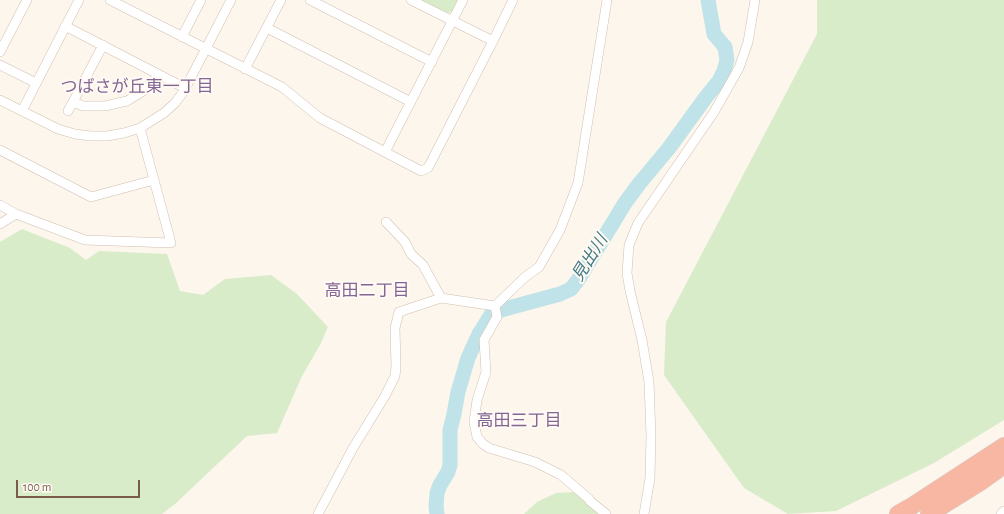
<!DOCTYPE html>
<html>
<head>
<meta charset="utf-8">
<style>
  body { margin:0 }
  #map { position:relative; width:1004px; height:514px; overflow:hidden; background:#fdf6ec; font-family:"Alegreya Sans",sans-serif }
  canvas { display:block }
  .scale { position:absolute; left:16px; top:480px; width:124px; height:18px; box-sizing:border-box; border:2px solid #7a5c4d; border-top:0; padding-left:5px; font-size:12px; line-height:14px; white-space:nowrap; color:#7a5c4d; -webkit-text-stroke:3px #fffaf3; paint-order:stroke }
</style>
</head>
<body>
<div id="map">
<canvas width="1004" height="514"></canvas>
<div class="scale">100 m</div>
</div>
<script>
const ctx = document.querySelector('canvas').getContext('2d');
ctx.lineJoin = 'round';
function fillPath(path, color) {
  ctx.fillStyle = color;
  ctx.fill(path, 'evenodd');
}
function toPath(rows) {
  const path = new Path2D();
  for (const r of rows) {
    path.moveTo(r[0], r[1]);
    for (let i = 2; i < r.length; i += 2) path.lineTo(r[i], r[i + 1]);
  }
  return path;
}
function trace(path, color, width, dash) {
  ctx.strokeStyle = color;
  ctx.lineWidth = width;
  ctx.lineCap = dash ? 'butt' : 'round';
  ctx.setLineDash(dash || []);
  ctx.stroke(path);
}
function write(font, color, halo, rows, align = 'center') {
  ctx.font = font + ' "Alegreya Sans","Noto Sans JP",sans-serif';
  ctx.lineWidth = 4;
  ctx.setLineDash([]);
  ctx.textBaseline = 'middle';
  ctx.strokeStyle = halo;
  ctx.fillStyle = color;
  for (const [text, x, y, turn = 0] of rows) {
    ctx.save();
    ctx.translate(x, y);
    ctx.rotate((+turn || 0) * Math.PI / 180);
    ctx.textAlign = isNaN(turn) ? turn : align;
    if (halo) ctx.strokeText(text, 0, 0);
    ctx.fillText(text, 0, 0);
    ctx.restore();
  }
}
fillPath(toPath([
  [419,0,458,0,452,12,446,13],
  [817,0,1004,0,1004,420,934,463,836,511,788,514,744,488,664,375,666,322,817,34],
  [22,229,70,248,86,260,99,251,167,254,180,291,203,295,225,279,271,275,297,294,328,327,320,345,302,376,277,433,247,436,175,504,162,514,0,514,0,242],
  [577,492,599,514,524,514,537,502,556,493]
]), '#d8ecc9');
trace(toPath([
  [437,514,436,507,437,493,440,485,448,472,450,465,450,430,454,414,458,392,468,358,479,334,491,315,501,310,560,294,571,289,578,280,625,203,639,184,669,148,706,97,719,81,724,71,727,60,725,47,714,34,708,0]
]), '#bfe3e8', 15);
const minor = toPath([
  [110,0,282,87,320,118,421,171,428,168,493,41,411,0],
  [310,0,432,62],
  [65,26,185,88],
  [267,28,411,102],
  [182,37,201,0],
  [493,41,513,0],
  [103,45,73,102,83,106,105,106,127,101,145,90,153,82,158,74],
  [0,52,27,0],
  [0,65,36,83],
  [245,69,281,0],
  [0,100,58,129,75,134,91,136,107,136,124,133,140,128,164,113,175,103,184,91,231,0],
  [22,111,79,0],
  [68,111,73,102],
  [0,150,91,197,154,180],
  [385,152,463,0],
  [0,205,16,214,0,224],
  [16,214,85,240,171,243,140,128],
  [386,222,405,242,411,254,423,265,441,298],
  [495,306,525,277,539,267,560,230,578,183,607,0],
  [495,306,497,317,484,340,486,372,477,400,474,422,477,437,483,444,489,448,535,462,561,475,589,499,590,501,606,514],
  [318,514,353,448,385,396,395,376,396,367,395,328,399,312,441,298,495,306],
  [644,514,650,478,651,436,649,382,642,340,630,291,627,273,629,245,638,223,714,112,739,68,748,42,755,0],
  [1001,514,1004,511]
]);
const motorway = toPath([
  [898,514,912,506,1004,446],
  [929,514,982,481,1004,465]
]);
trace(minor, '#d1beb0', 10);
trace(motorway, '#dad1cd', 18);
trace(minor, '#fff', 9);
trace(motorway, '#f7b7a3', 17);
write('17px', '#846695', '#fffaf3', [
  ["つばさが丘東一丁目",137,87],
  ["高田二丁目",367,291],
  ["高田三丁目",519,421]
]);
write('italic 17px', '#437c86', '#fffaf3', [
  ["見出川",590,258,-58]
]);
</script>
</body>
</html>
